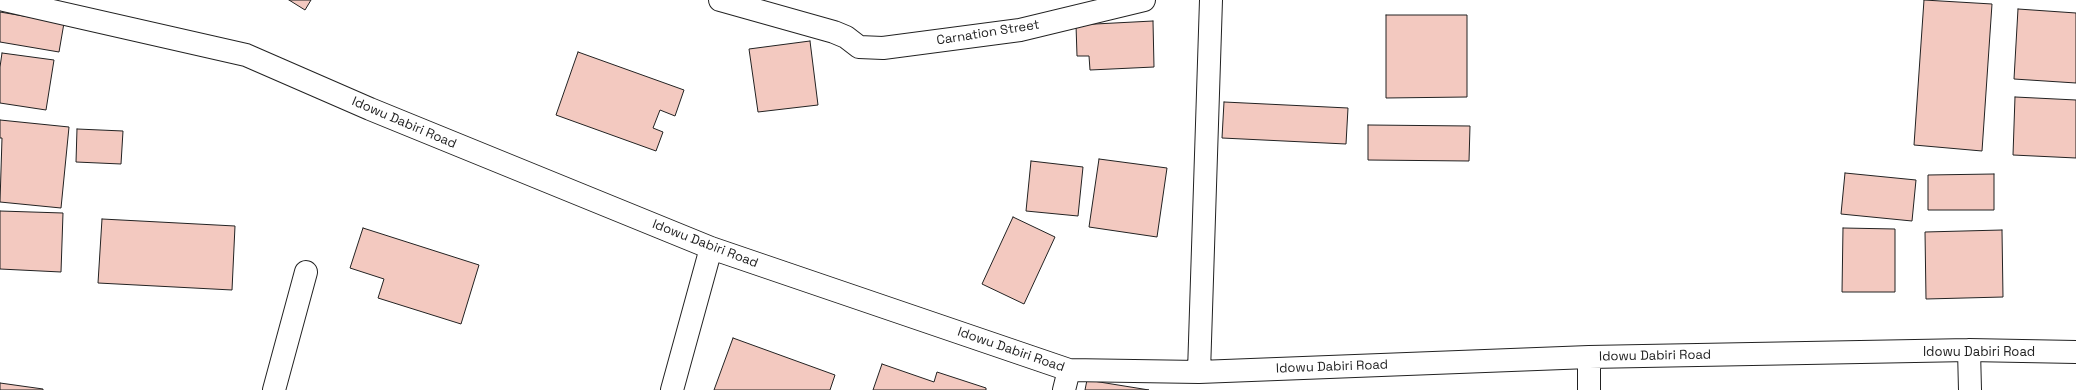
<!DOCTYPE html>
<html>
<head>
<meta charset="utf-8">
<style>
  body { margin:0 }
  canvas { display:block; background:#fff }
</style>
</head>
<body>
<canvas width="2076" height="390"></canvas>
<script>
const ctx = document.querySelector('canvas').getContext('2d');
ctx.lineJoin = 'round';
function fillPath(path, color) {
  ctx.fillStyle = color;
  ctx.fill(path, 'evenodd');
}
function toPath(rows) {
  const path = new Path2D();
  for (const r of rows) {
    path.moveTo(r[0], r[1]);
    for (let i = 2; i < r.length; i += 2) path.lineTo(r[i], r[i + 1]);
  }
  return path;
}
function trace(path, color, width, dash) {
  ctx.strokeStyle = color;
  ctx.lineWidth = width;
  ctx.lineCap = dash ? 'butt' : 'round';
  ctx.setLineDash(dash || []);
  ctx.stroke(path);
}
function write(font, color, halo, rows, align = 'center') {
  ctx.font = font + ' "Space Grotesk",sans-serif';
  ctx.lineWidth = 3;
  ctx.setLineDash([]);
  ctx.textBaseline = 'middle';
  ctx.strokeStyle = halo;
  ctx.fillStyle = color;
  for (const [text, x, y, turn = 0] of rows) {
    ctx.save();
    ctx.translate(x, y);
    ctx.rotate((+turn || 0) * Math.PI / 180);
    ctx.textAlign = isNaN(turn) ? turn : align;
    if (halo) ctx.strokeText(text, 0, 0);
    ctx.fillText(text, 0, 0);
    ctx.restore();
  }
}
const building = toPath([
  [289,0,311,0,305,10,289,0],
  [1924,0,1992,4,1982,151,1914,145,1924,0],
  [2018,9,2076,13,2076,83,2014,79,2018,9],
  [0,12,64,23,59,52,0,42,0,12],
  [1386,15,1467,15,1467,97,1386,98,1386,15],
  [1153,21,1154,67,1090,70,1089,56,1077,56,1076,25,1153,21],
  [810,41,818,105,758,112,749,49,810,41],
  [578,52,684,90,675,116,660,110,653,128,663,132,656,151,556,115,578,52],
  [2,53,54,60,46,110,0,103,0,67,2,53],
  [2015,97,2076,100,2076,158,2013,155,2015,97],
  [1224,102,1348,108,1346,144,1222,138,1224,102],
  [0,120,69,127,61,208,0,202,2,138,0,138,0,120],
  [1368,125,1470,126,1469,161,1368,160,1368,125],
  [77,129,123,131,121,164,76,162,77,129],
  [1099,159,1167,168,1157,237,1089,227,1099,159],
  [1031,161,1083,167,1078,216,1026,211,1031,161],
  [1845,173,1916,180,1912,221,1841,214,1845,173],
  [1994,174,1994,210,1928,210,1928,175,1994,174],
  [0,211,63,213,61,272,0,269,0,211],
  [1013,217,1055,237,1024,304,982,284,1013,217],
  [102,219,235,226,232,290,98,283,102,219],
  [363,228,479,265,461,324,378,298,384,279,350,268,363,228],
  [1843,228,1895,229,1895,292,1842,292,1843,228],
  [2002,230,2003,297,1926,299,1925,232,2002,230],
  [733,338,835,375,830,390,714,390,733,338],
  [882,364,934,382,937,372,986,388,986,390,873,390,882,364],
  [1087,380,1149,390,1085,390,1087,380],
  [0,383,43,389,43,390,0,390,0,383]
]);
fillPath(building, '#f3c9c0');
trace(building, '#222', 1);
const street = toPath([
  [4,0,246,55,370,109,711,248,1069,370,1199,372,1589,357,1969,350,2076,352],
  [720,0,834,32,846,37,859,47,883,48,1020,30,1144,0],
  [1969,350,1970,390],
  [1199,372,1211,0],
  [274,390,306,272],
  [672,390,711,248],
  [1064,390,1069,370],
  [1589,390,1589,357]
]);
trace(street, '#222', 24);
trace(street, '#fff', 22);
write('13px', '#222', '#fff', [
  ["Carnation Street",988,33,-9],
  ["Idowu Dabiri Road",404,123,23],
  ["Idowu Dabiri Road",705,244,21],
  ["Idowu Dabiri Road",1011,350,19],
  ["Idowu Dabiri Road",1979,352],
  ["Idowu Dabiri Road",1655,356,-1],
  ["Idowu Dabiri Road",1332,367,-2]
]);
</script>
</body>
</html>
